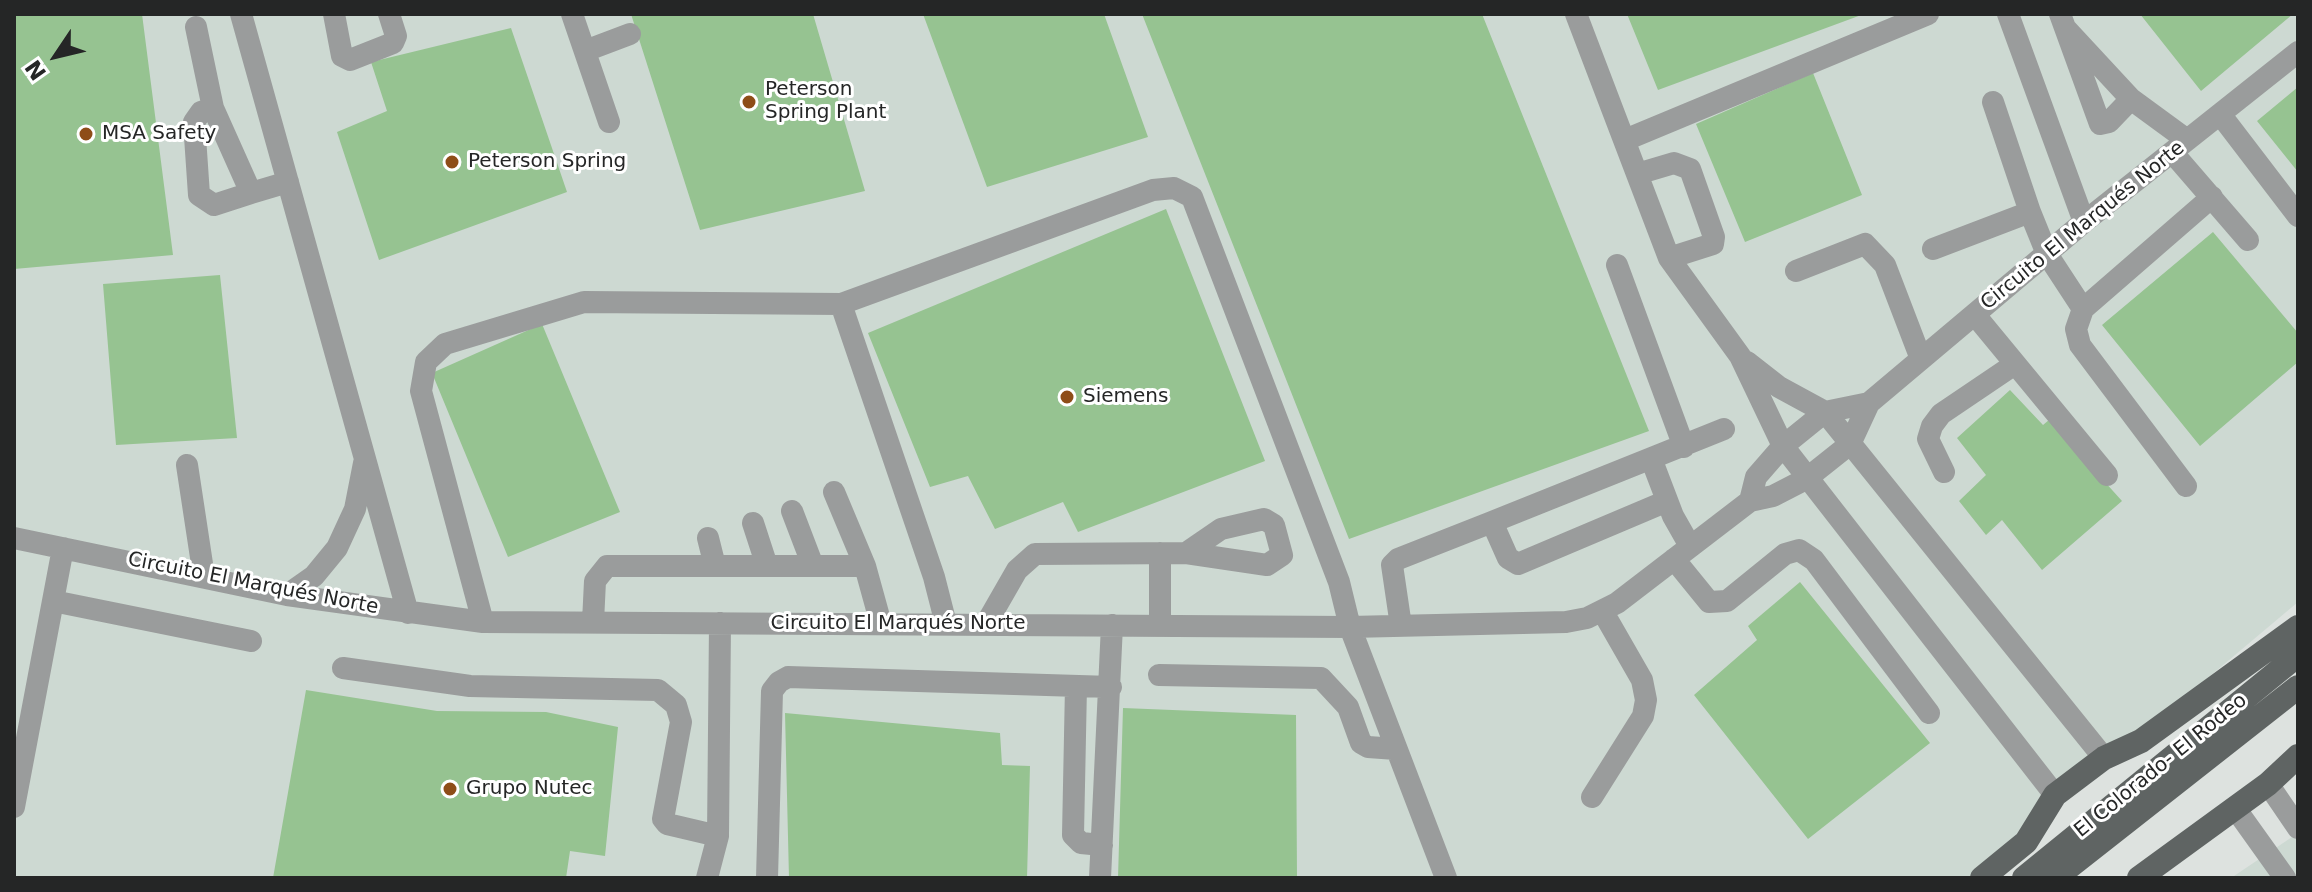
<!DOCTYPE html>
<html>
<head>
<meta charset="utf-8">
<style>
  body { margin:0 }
  #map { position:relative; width:2312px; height:892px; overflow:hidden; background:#dde2df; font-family:"DejaVu Sans",sans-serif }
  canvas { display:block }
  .frame { position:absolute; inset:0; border:16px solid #252626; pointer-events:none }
  .north { position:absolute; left:16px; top:16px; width:80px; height:80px; -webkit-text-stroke:6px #fff; paint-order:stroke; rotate:235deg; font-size:22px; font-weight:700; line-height:32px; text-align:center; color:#252626 }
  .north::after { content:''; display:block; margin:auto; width:28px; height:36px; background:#252626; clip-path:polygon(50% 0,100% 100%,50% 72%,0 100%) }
</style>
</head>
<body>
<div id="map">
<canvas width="2312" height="892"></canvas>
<div class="frame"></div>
<div class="north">N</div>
</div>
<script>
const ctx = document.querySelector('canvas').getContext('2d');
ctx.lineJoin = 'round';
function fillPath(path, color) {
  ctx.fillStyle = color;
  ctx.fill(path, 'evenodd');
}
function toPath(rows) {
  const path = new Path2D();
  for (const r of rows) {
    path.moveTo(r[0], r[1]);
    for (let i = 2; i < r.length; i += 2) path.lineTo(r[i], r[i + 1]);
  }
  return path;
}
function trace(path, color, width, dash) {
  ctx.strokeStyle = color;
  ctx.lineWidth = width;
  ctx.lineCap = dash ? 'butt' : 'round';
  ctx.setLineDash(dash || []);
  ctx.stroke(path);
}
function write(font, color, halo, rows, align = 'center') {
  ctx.font = font + ' "DejaVu Sans",sans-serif';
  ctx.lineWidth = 6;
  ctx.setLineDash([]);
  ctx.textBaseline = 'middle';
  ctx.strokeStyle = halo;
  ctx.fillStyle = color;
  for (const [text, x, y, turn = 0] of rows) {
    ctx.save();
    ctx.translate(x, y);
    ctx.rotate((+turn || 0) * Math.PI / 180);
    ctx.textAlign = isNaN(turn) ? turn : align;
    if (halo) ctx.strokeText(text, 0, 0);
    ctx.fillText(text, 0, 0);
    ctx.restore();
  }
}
fillPath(toPath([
  [14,14,2298,14,2298,602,1970,878,14,878],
  [2298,833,2298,878,2231,878]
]), '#cdd9d2');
fillPath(toPath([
  [14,14,142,14,173,255,14,269],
  [631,14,813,14,865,191,700,230],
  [923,14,1104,14,1148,137,987,187],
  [1142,14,1482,14,1649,431,1349,539],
  [1627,14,1864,14,1658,90],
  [2140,14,2293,14,2201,91],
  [511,28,567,192,379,260,337,132,387,111,371,62],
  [1813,73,1862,195,1745,242,1696,124],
  [2298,87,2298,172,2257,121],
  [1166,209,1265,461,1078,532,1063,502,995,529,968,476,930,487,868,333],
  [2213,232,2298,333,2298,362,2200,446,2102,325],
  [220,275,237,438,116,445,103,284],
  [542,324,620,512,508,557,432,373],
  [2010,390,2043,425,2049,420,2122,501,2042,570,2002,520,1986,535,1959,501,1986,475,1957,438],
  [1800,582,1930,743,1808,839,1694,695,1757,640,1748,626],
  [306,690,437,711,546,712,618,727,605,856,570,851,566,878,273,878],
  [1123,708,1296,715,1297,878,1118,878],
  [785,713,1000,733,1002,765,1030,766,1027,878,789,878]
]), '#96c391');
trace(toPath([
  [241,14,408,613],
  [334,14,342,56,350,60,393,43,396,36,389,14],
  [572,14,609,122],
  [1576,14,1669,258,1740,356,1783,446,2055,795],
  [2008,14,2084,222],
  [2060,14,2100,124,2109,122,2131,99],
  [196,27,213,108,251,193,288,182],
  [2067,30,2131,99,2187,140],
  [585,51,630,34],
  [1993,102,2030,212],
  [213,108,201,112,194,122,199,195,214,205,251,193],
  [2220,114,2298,216],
  [1625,140,1928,14],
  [2172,152,2248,240],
  [1637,174,1674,163,1690,169,1714,237,1713,244,1669,258],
  [1933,249,2030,212,2047,254,2083,309],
  [1617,265,1684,447],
  [1796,271,1865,244,1885,265,1921,359],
  [1975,315,2107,475],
  [1747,362,1779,387,1825,412,2104,758],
  [1652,461,1673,516,1690,546],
  [187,465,204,577],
  [1944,472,1928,439,1932,426,1941,414,2015,364],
  [2186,486,2080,345,2076,329,2083,309,2212,197],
  [834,492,865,566],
  [1667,501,1518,564,1508,558,1492,522,1724,429],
  [1750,501,1756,477,1783,446,1825,412,1869,403],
  [792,511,813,566],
  [753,523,767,566],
  [14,538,287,595,483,622,1350,627,1566,622,1587,618,1617,603,1750,501,1773,496,1806,479,1850,444,1869,403,2084,222,2298,52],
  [708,538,715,566],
  [1160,553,1160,626],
  [1674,559,1709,602,1727,601,1785,554,1799,550,1814,560,1929,713],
  [287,595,314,576,337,548,355,509,364,463],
  [53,601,251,641],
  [483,622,421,391,426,362,445,344,584,302,841,304],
  [593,622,595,581,607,566,865,566,881,624],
  [946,624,934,577,841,304,1153,190,1174,188,1192,197,1339,582,1350,627,1446,878],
  [986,624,1017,570,1035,554,1186,553,1221,529,1264,519,1274,525,1282,555,1267,565,1186,553],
  [1401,626,1392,565,1398,559,1492,522],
  [343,668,470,686,658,690,676,705,681,722,663,819,667,824,718,836],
  [1159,675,1321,678,1348,707,1361,743,1368,747,1396,749],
  [1076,686,1073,835,1081,843,1102,845],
  [2268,784,2298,828],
  [1592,797,1643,716,1646,700,1642,680,1603,612],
  [14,807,63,548],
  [2235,808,2285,878],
  [707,878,718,836,720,623],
  [767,878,772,691,779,682,788,677,1111,687],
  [1100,878,1112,625]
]), '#9a9c9c', 22);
trace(toPath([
  [1982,878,2026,842,2055,795,2104,758,2141,741,2298,627],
  [2024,878,2298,655],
  [2055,878,2298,687],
  [2139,878,2268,784,2298,756]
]), '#5f6463', 24);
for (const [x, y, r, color] of [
  [749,102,8,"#8e4d18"],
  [86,134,8,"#8e4d18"],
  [452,162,8,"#8e4d18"],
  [1067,397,8,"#8e4d18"],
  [450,789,8,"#8e4d18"]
]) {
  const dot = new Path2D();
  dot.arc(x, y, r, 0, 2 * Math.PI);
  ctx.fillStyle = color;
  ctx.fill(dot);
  trace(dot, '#fff', 3);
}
write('20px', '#252626', '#fff', [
  ["Peterson",765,90],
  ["Spring Plant",765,113],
  ["MSA Safety",102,134],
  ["Peterson Spring",468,162],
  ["Siemens",1083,397],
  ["Grupo Nutec",466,789]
], 'left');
write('20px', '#252626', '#fff', [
  ["Circuito El Marqués Norte",2083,226,-39],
  ["Circuito El Marqués Norte",253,584,11],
  ["Circuito El Marqués Norte",898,624],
  ["El Colorado- El Rodeo",2161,766,-39]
]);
</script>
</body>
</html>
